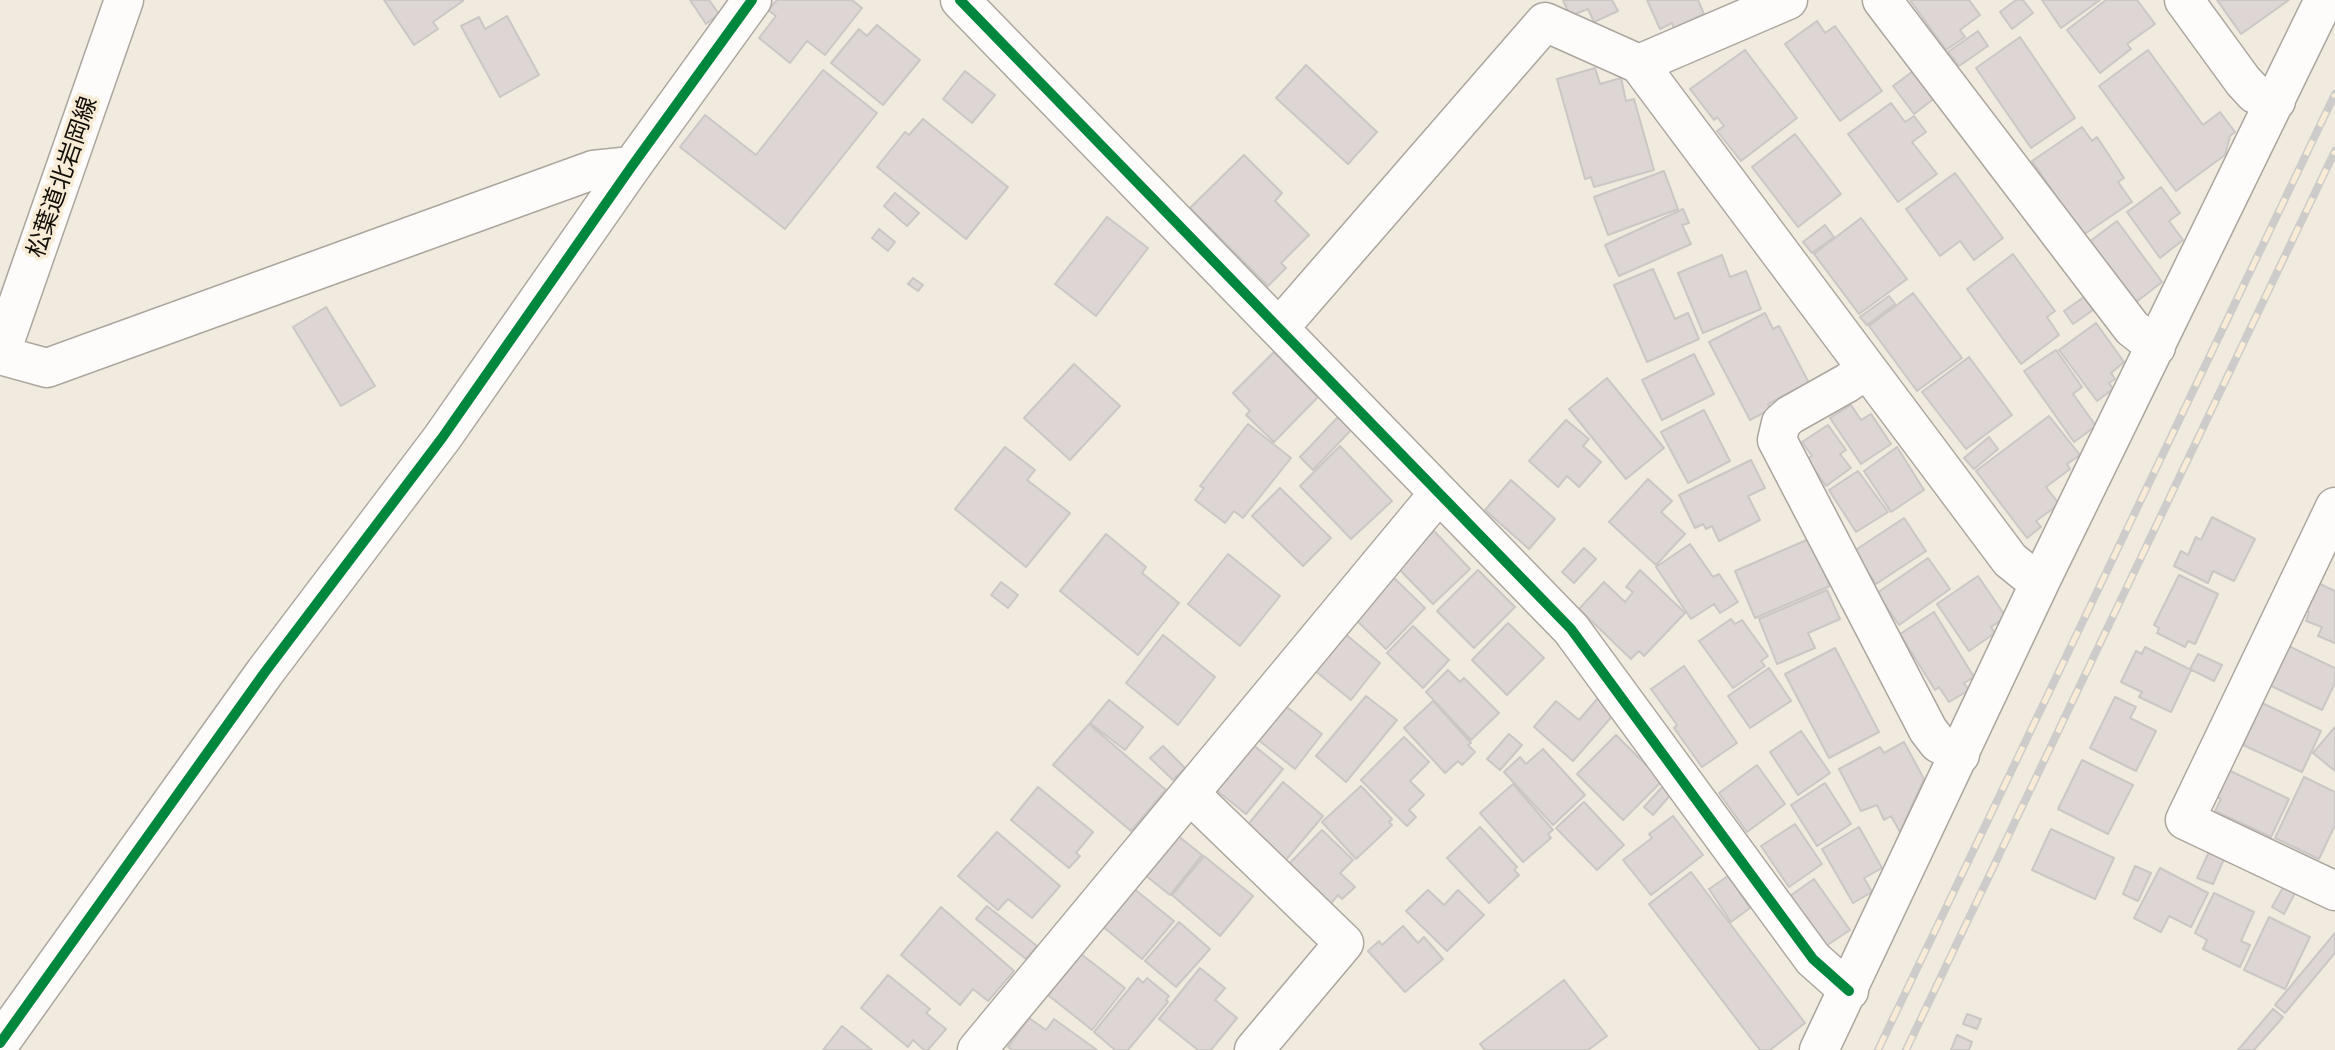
<!DOCTYPE html>
<html>
<head>
<meta charset="utf-8">
<style>
  body { margin:0 }
  canvas { display:block; background:#f0eadf }
</style>
</head>
<body>
<canvas width="2335" height="1050"></canvas>
<script>
const ctx = document.querySelector('canvas').getContext('2d');
ctx.lineJoin = 'round';
function fillPath(path, color) {
  ctx.fillStyle = color;
  ctx.fill(path, 'evenodd');
}
function toPath(rows) {
  const path = new Path2D();
  for (const r of rows) {
    path.moveTo(r[0], r[1]);
    for (let i = 2; i < r.length; i += 2) path.lineTo(r[i], r[i + 1]);
  }
  return path;
}
function trace(path, color, width, dash) {
  ctx.strokeStyle = color;
  ctx.lineWidth = width;
  ctx.lineCap = dash ? 'butt' : 'round';
  ctx.setLineDash(dash || []);
  ctx.stroke(path);
}
function write(font, color, halo, rows, align = 'center') {
  ctx.font = font + ' "Exo 2","Noto Sans JP",sans-serif';
  ctx.lineWidth = 7;
  ctx.setLineDash([]);
  ctx.textBaseline = 'middle';
  ctx.strokeStyle = halo;
  ctx.fillStyle = color;
  for (const [text, x, y, turn = 0] of rows) {
    ctx.save();
    ctx.translate(x, y);
    ctx.rotate((+turn || 0) * Math.PI / 180);
    ctx.textAlign = isNaN(turn) ? turn : align;
    if (halo) ctx.strokeText(text, 0, 0);
    ctx.fillText(text, 0, 0);
    ctx.restore();
  }
}
const building = toPath([
  [384,0,463,0,463,1,433,22,438,29,414,45,384,0],
  [690,0,709,0,719,14,706,24,690,0],
  [777,0,852,0,862,8,825,55,807,41,790,63,759,38,776,16,768,10,777,0],
  [1563,0,1612,0,1618,11,1594,22,1588,9,1570,16,1563,0],
  [1647,0,1698,0,1704,14,1674,28,1672,23,1660,29,1647,0],
  [1910,0,1969,0,1980,15,1960,30,1965,37,1946,50,1910,0],
  [2016,0,2023,0,2033,13,2012,29,2000,12,2016,0],
  [2042,0,2100,0,2061,28,2042,0],
  [2106,0,2137,0,2155,24,2127,44,2131,49,2100,73,2067,30,2106,0],
  [2217,0,2289,0,2241,34,2217,0],
  [507,16,539,75,500,97,461,26,479,17,485,29,507,16],
  [1817,21,1825,33,1835,26,1882,91,1840,121,1785,44,1817,21],
  [877,25,920,60,883,105,831,63,859,29,867,36,877,25],
  [1978,31,1988,46,1959,66,1948,52,1978,31],
  [2020,37,2075,118,2031,148,1976,68,2020,37],
  [1745,50,1797,118,1741,161,1717,131,1724,126,1717,117,1714,120,1690,89,1745,50],
  [2148,50,2203,125,2220,112,2235,132,2230,136,2225,155,2176,191,2099,86,2148,50],
  [1306,65,1377,132,1348,164,1276,98,1306,65],
  [1595,68,1600,84,1621,78,1626,101,1634,99,1654,170,1594,187,1591,177,1585,179,1557,79,1595,68],
  [1916,69,1936,97,1914,114,1893,86,1916,69],
  [823,70,877,113,785,229,680,147,705,115,756,155,823,70],
  [965,71,995,95,972,123,943,99,965,71],
  [1891,103,1905,122,1914,116,1926,132,1912,142,1937,174,1898,202,1848,134,1891,103],
  [923,119,1008,187,966,239,877,167,905,132,909,135,923,119],
  [2082,127,2092,141,2097,137,2124,178,2118,182,2132,202,2083,235,2032,161,2082,127],
  [1795,134,1841,194,1798,227,1752,167,1795,134],
  [1244,155,1282,193,1275,201,1309,235,1281,263,1286,268,1268,286,1190,208,1244,155],
  [1664,171,1678,209,1608,235,1594,197,1664,171],
  [1955,173,2003,238,1974,260,1960,241,1940,256,1906,209,1955,173],
  [2161,187,2180,213,2169,221,2183,240,2160,258,2127,212,2161,187],
  [895,193,919,213,907,226,884,206,895,193],
  [1683,209,1689,223,1682,225,1691,244,1619,276,1605,245,1683,209],
  [1107,217,1148,248,1096,316,1055,284,1107,217],
  [1861,218,1907,279,1859,314,1814,254,1861,218],
  [2117,221,2162,282,2135,303,2089,242,2117,221],
  [1825,225,1834,237,1812,253,1803,242,1825,225],
  [879,229,895,242,888,251,872,238,879,229],
  [2013,254,2055,311,2047,317,2059,335,2021,364,1967,289,2013,254],
  [1722,255,1730,277,1746,271,1761,309,1703,333,1678,273,1722,255],
  [1653,269,1675,319,1688,313,1699,339,1647,362,1614,285,1653,269],
  [913,278,923,285,918,291,908,284,913,278],
  [1913,293,1962,358,1917,391,1869,326,1913,293],
  [1889,296,1895,304,1867,325,1860,317,1889,296],
  [2084,297,2093,310,2073,324,2064,311,2084,297],
  [326,307,375,386,341,406,293,327,326,307],
  [1765,313,1773,329,1779,326,1809,383,1768,404,1771,409,1750,420,1709,342,1765,313],
  [2096,323,2124,362,2111,373,2115,379,2109,383,2113,389,2097,401,2059,350,2096,323],
  [2056,350,2082,387,2073,394,2096,426,2074,442,2024,371,2056,350],
  [1274,352,1318,397,1274,442,1246,415,1250,411,1233,393,1274,352],
  [1694,354,1714,394,1662,420,1642,380,1694,354],
  [1969,357,2012,415,1966,449,1922,392,1969,357],
  [1074,364,1120,406,1070,460,1024,418,1074,364],
  [1607,378,1664,448,1626,479,1569,409,1607,378],
  [1851,405,1861,420,1871,414,1891,444,1861,464,1830,418,1851,405],
  [1704,410,1730,461,1688,483,1661,432,1704,410],
  [1339,416,1352,429,1313,470,1300,457,1339,416],
  [2049,416,2080,455,2067,464,2070,469,2046,487,2059,504,2036,521,2041,527,2027,538,1976,471,2049,416],
  [1566,420,1589,439,1583,446,1601,462,1579,487,1567,476,1558,487,1529,461,1566,420],
  [1248,424,1291,458,1243,518,1234,511,1225,523,1195,500,1204,488,1200,486,1248,424],
  [1828,425,1846,450,1840,454,1851,468,1826,486,1807,459,1812,456,1802,442,1828,425],
  [1989,437,1998,449,1974,469,1964,458,1989,437],
  [1340,446,1392,501,1351,539,1300,486,1340,446],
  [1005,447,1035,470,1027,480,1070,513,1026,567,955,509,1005,447],
  [1897,447,1924,490,1891,512,1864,471,1897,447],
  [1751,460,1765,488,1748,496,1760,520,1719,541,1712,526,1706,529,1703,524,1695,528,1679,495,1751,460],
  [1858,471,1888,512,1856,532,1829,490,1858,471],
  [1648,479,1672,501,1661,512,1685,534,1656,565,1609,522,1648,479],
  [1511,480,1555,519,1529,549,1485,510,1511,480],
  [1280,488,1331,538,1303,566,1252,516,1280,488],
  [2212,517,2255,539,2234,581,2213,571,2208,583,2174,566,2181,551,2188,555,2196,537,2201,540,2212,517],
  [1904,518,1926,551,1876,584,1854,551,1904,518],
  [1434,531,1470,569,1433,604,1396,566,1434,531],
  [1106,534,1146,567,1142,573,1179,603,1138,655,1060,591,1106,534],
  [1809,539,1830,586,1755,618,1735,571,1809,539],
  [1690,544,1713,577,1719,574,1738,602,1720,613,1714,604,1691,619,1656,567,1690,544],
  [1584,548,1596,559,1574,583,1562,572,1584,548],
  [1228,554,1280,596,1240,646,1188,604,1228,554],
  [1928,558,1950,589,1899,625,1877,593,1928,558],
  [1478,570,1515,607,1474,648,1437,611,1478,570],
  [1640,570,1685,613,1644,656,1639,651,1631,659,1579,609,1604,582,1625,602,1633,592,1626,587,1640,570],
  [2179,575,2218,594,2195,644,2188,641,2185,647,2157,633,2159,628,2154,625,2179,575],
  [1978,576,2006,617,1991,627,1995,633,1969,651,1937,604,1978,576],
  [1393,577,1425,608,1386,649,1354,618,1393,577],
  [1001,582,1018,595,1008,608,991,595,1001,582],
  [2318,583,2335,591,2335,643,2318,636,2322,627,2306,621,2309,612,2305,610,2318,583],
  [1827,590,1840,619,1808,633,1815,648,1777,664,1759,619,1827,590],
  [1934,612,1974,677,1964,683,1969,690,1949,702,1939,687,1935,690,1900,634,1934,612],
  [1731,619,1735,624,1742,620,1768,656,1761,661,1765,666,1733,688,1699,641,1731,619],
  [1508,623,1544,658,1507,695,1472,660,1508,623],
  [1413,626,1449,660,1423,688,1387,653,1413,626],
  [1343,632,1380,663,1351,700,1313,669,1343,632],
  [1163,635,1215,677,1178,725,1126,683,1163,635],
  [2284,644,2335,668,2335,683,2322,710,2265,683,2284,644],
  [2145,647,2191,670,2171,712,2139,697,2142,692,2121,682,2136,651,2142,654,2145,647],
  [1835,648,1879,732,1829,758,1785,674,1835,648],
  [2198,654,2222,665,2214,681,2190,669,2198,654],
  [1684,666,1737,743,1702,767,1674,728,1677,725,1651,689,1684,666],
  [1769,668,1791,701,1750,728,1728,696,1769,668],
  [1448,670,1460,682,1464,678,1499,713,1471,740,1426,692,1448,670],
  [1366,696,1397,720,1346,782,1316,756,1366,696],
  [2115,697,2136,707,2130,718,2156,731,2136,771,2090,748,2115,697],
  [1598,698,1615,713,1573,761,1534,727,1556,701,1579,720,1598,698],
  [1109,700,1143,727,1125,750,1090,723,1109,700],
  [1433,701,1471,743,1468,745,1475,752,1462,765,1458,761,1445,773,1404,728,1433,701],
  [2262,703,2321,731,2302,772,2243,745,2262,703],
  [1283,704,1322,734,1295,769,1256,738,1283,704],
  [1089,724,1166,790,1131,831,1053,765,1089,724],
  [2335,727,2335,771,2313,753,2335,727],
  [1801,731,1830,773,1798,795,1770,752,1801,731],
  [1509,734,1522,745,1500,770,1487,759,1509,734],
  [1616,735,1662,781,1623,820,1577,774,1616,735],
  [1404,737,1429,762,1410,781,1424,795,1409,810,1416,817,1407,826,1361,780,1404,737],
  [1904,742,1924,779,1900,832,1891,816,1884,820,1877,805,1861,811,1839,769,1880,747,1884,753,1904,742],
  [1252,744,1283,769,1246,814,1215,789,1252,744],
  [1163,746,1185,768,1173,780,1150,758,1163,746],
  [1543,749,1585,795,1553,825,1504,772,1520,757,1526,764,1543,749],
  [2082,760,2133,785,2108,834,2058,809,2082,760],
  [1757,765,1785,804,1747,832,1719,793,1757,765],
  [2222,767,2289,799,2271,837,2215,811,2221,799,2210,793,2222,767],
  [2304,777,2335,792,2335,825,2319,859,2275,838,2304,777],
  [1283,782,1323,816,1285,861,1246,827,1283,782],
  [1825,783,1851,824,1817,846,1791,805,1825,783],
  [1513,784,1553,830,1548,834,1551,838,1523,862,1480,813,1513,784],
  [1664,785,1673,792,1653,815,1644,807,1664,785],
  [1361,786,1392,819,1389,822,1392,825,1356,859,1322,822,1361,786],
  [1038,787,1093,832,1076,853,1080,856,1069,868,1011,820,1038,787],
  [1584,802,1624,845,1597,870,1556,828,1584,802],
  [1673,816,1703,855,1651,895,1623,860,1652,838,1649,834,1673,816],
  [1795,824,1822,864,1789,887,1761,846,1795,824],
  [1480,827,1517,867,1514,870,1519,875,1489,903,1447,858,1480,827],
  [1859,827,1882,868,1864,878,1872,892,1853,903,1822,849,1859,827],
  [2051,829,2114,858,2095,899,2032,870,2051,829],
  [1322,830,1353,860,1340,873,1355,887,1342,899,1338,895,1326,909,1284,869,1322,830],
  [997,832,1060,886,1032,918,1008,899,998,910,958,876,997,832],
  [1177,835,1202,855,1170,895,1145,875,1177,835],
  [2209,852,2224,859,2213,884,2197,878,2209,852],
  [1204,856,1253,896,1220,936,1172,895,1204,856],
  [2135,866,2151,873,2138,901,2123,894,2135,866],
  [2160,868,2208,893,2191,927,2169,916,2161,932,2134,918,2160,868],
  [1691,872,1805,1023,1770,1050,1760,1050,1649,904,1691,872],
  [1728,876,1750,908,1731,922,1709,889,1728,876],
  [1814,879,1850,930,1826,946,1790,896,1814,879],
  [2284,886,2295,893,2284,914,2272,907,2284,886],
  [1133,888,1174,921,1142,959,1101,925,1133,888],
  [1428,890,1444,905,1458,890,1484,915,1447,951,1406,911,1428,890],
  [2214,893,2254,912,2241,941,2250,945,2240,967,2203,949,2207,940,2195,933,2214,893],
  [987,906,1037,946,1026,959,976,919,987,906],
  [941,907,1014,971,988,1001,973,989,960,1005,901,955,941,907],
  [2269,917,2310,937,2285,989,2244,970,2269,917],
  [1179,922,1210,949,1176,987,1145,961,1179,922],
  [1403,926,1418,943,1424,937,1443,959,1405,992,1368,951,1379,941,1382,945,1403,926],
  [2335,933,2335,953,2285,1013,2275,1005,2335,933],
  [1081,954,1125,988,1092,1030,1048,995,1081,954],
  [1200,968,1225,988,1215,1000,1237,1018,1211,1050,1198,1050,1159,1019,1200,968],
  [888,975,930,1009,926,1013,946,1029,928,1050,924,1050,913,1040,908,1047,861,1008,888,975],
  [1138,978,1143,983,1147,978,1169,996,1166,1000,1168,1002,1128,1050,1115,1050,1094,1032,1138,978],
  [1564,980,1607,1036,1588,1050,1485,1050,1480,1044,1564,980],
  [2273,1009,2283,1017,2254,1050,2238,1050,2273,1009],
  [1967,1014,1981,1019,1977,1029,1963,1024,1967,1014],
  [1029,1018,1046,1030,1054,1019,1097,1050,1012,1050,1008,1047,1029,1018],
  [842,1026,872,1050,823,1050,842,1026],
  [1957,1035,1972,1042,1969,1050,1951,1050,1957,1035]
]);
fillPath(building, '#ddd6d4');
trace(building, '#ccc6c4', 2);
const minor = toPath([
  [960,0,1571,629,1813,959,1849,991],
  [1882,0,2132,328,2156,347],
  [2184,0,2243,81,2255,94,2276,101],
  [1639,64,2010,560,2026,573,2041,580],
  [1279,328,1545,22,1639,64,1788,0],
  [0,355,47,368,593,170,632,166],
  [0,355,124,0],
  [1867,369,1847,383,1790,415,1781,423,1777,440,1928,730,1938,743,1960,755],
  [2335,507,2185,820,2335,891],
  [1190,794,1344,943,1254,1050],
  [0,1043,265,672,442,438,632,166,752,0],
  [977,1050,1439,493],
  [1819,1050,2041,580,2324,0]
]);
trace(minor, '#aca69e', 41);
trace(minor, '#fdfcfa', 38);
const rail = toPath([
  [1878,1050,2335,94],
  [1906,1050,2335,151]
]);
trace(rail, '#ceccca', 8);
trace(rail, '#f8ecd7', 5, [16]);
trace(toPath([
  [960,0,1571,629,1813,959,1849,991],
  [0,1043,265,672,442,438,632,166,752,0]
]), '#00873e', 10);
write('24px', '#130f08', '#f8ecd7', [
  ["松葉道北岩岡線",62,177,-71]
]);
</script>
</body>
</html>
